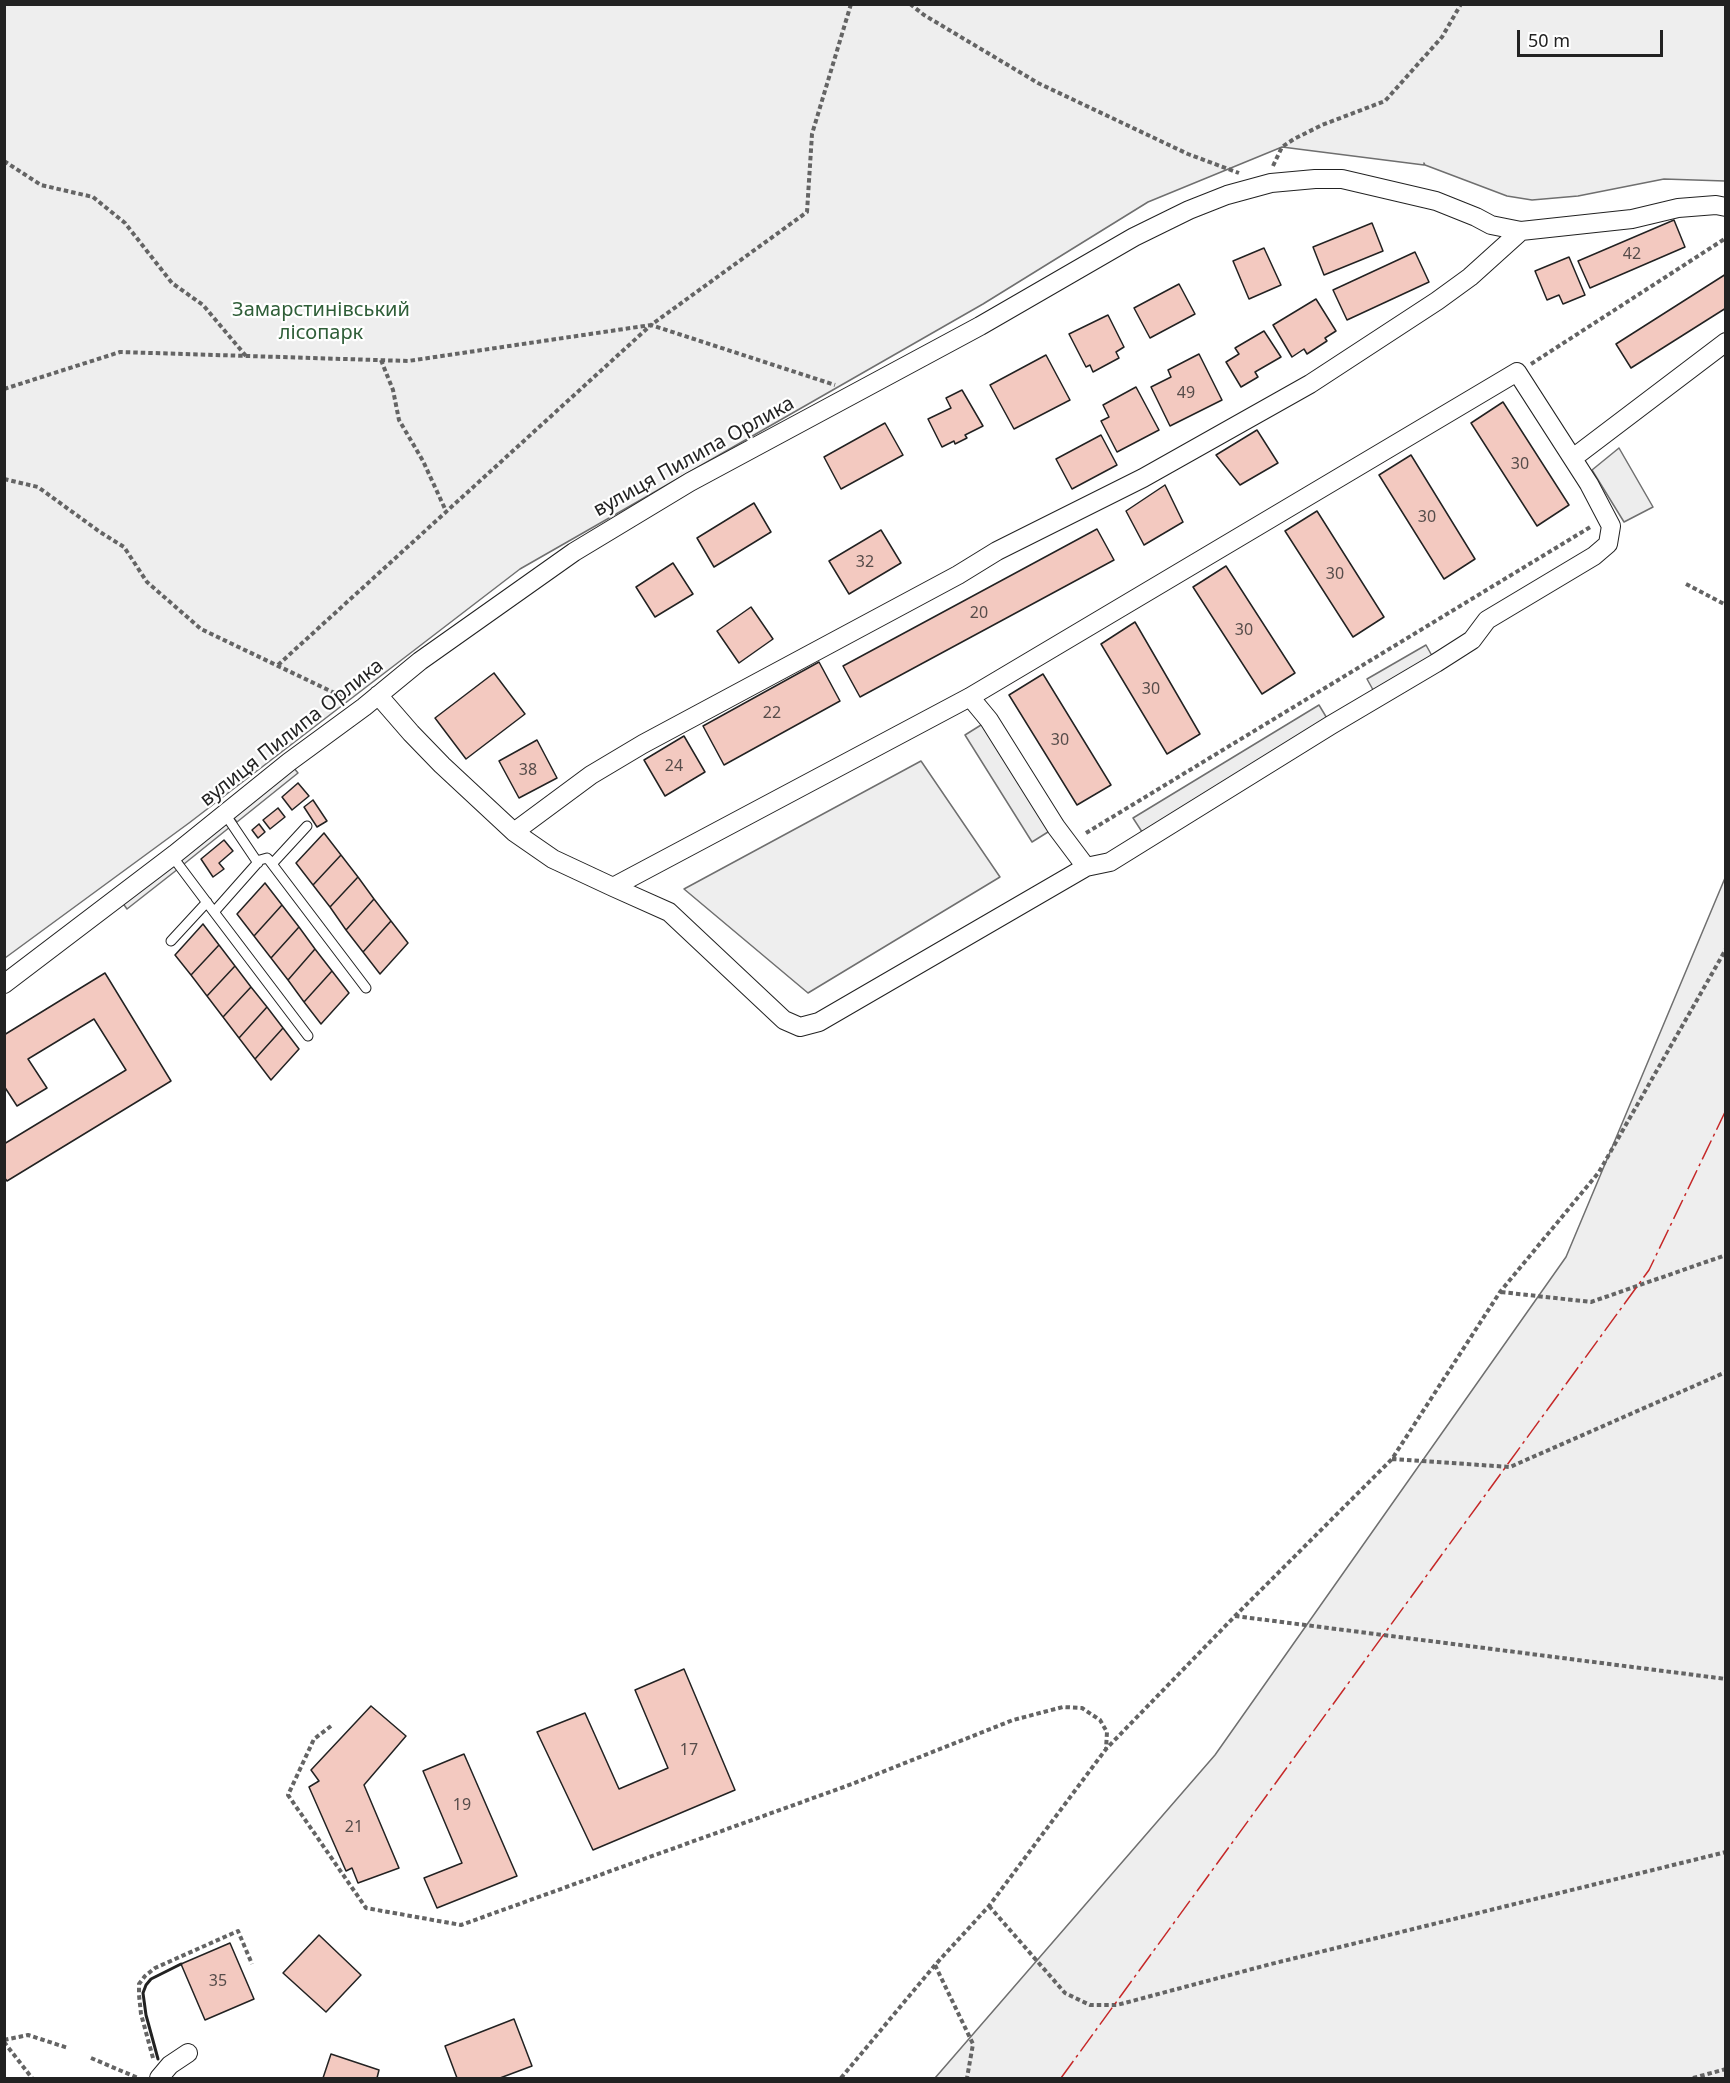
<!DOCTYPE html>
<html>
<head>
<meta charset="utf-8">
<style>
  body { margin:0 }
  #map { position:relative; width:1730px; height:2083px; overflow:hidden; background:#fff; font-family:"Noto Sans",sans-serif }
  canvas { display:block }
  .frame { position:absolute; inset:0; border:6px solid #222; pointer-events:none }
  .scale { position:absolute; left:1517px; top:30px; width:146px; height:27px; box-sizing:border-box; border:3px solid #222; border-top:0; padding-left:8px; font-size:18px; line-height:21px; white-space:nowrap; color:#222; -webkit-text-stroke:4px #fff; paint-order:stroke }
</style>
</head>
<body>
<div id="map">
<canvas width="1730" height="2083"></canvas>
<div class="frame"></div>
<div class="scale">50 m</div>
</div>
<script>
const ctx = document.querySelector('canvas').getContext('2d');
ctx.lineJoin = 'round';
function fillPath(path, color) {
  ctx.fillStyle = color;
  ctx.fill(path, 'evenodd');
}
function toPath(rows) {
  const path = new Path2D();
  for (const r of rows) {
    path.moveTo(r[0], r[1]);
    for (let i = 2; i < r.length; i += 2) path.lineTo(r[i], r[i + 1]);
  }
  return path;
}
function trace(path, color, width, dash) {
  ctx.strokeStyle = color;
  ctx.lineWidth = width;
  ctx.lineCap = dash ? 'butt' : 'round';
  ctx.setLineDash(dash || []);
  ctx.stroke(path);
}
function write(font, color, halo, rows, align = 'center') {
  ctx.font = font + ' "Noto Sans",sans-serif';
  ctx.lineWidth = 4.5;
  ctx.setLineDash([]);
  ctx.textBaseline = 'middle';
  ctx.strokeStyle = halo;
  ctx.fillStyle = color;
  for (const [text, x, y, turn = 0] of rows) {
    ctx.save();
    ctx.translate(x, y);
    ctx.rotate((+turn || 0) * Math.PI / 180);
    ctx.textAlign = isNaN(turn) ? turn : align;
    if (halo) ctx.strokeText(text, 0, 0);
    ctx.fillText(text, 0, 0);
    ctx.restore();
  }
}
const green = toPath([
  [5,4,1725,5,1725,181,1664,179,1578,196,1532,200,1507,196,1425,165,1424,163,1424,165,1282,147,1148,202,983,304,520,569,189,823,5,958,5,4],
  [921,761,1000,877,808,993,684,889,921,761],
  [1725,878,1725,2078,935,2078,1215,1755,1566,1257,1725,878]
]);
fillPath(green, '#eee');
trace(green, '#6f6f6f', 1.5);
const parking = toPath([
  [1619,448,1653,507,1624,522,1592,470,1619,448],
  [1426,645,1436,663,1377,697,1367,679,1426,645],
  [1319,705,1331,725,1146,838,1133,818,1319,705],
  [989,720,1056,827,1032,842,965,735,989,720],
  [289,762,298,773,237,822,228,811,289,762],
  [221,817,230,827,184,864,175,854,221,817],
  [169,858,178,869,127,909,119,898,169,858]
]);
fillPath(parking, '#ededed');
trace(parking, '#6f6f6f', 1.5);
const building = toPath([
  [1674,220,1685,247,1590,288,1578,261,1674,220],
  [1372,223,1383,251,1324,275,1313,247,1372,223],
  [1264,248,1281,285,1249,299,1233,261,1264,248],
  [1415,252,1429,282,1347,320,1333,290,1415,252],
  [1569,257,1585,295,1563,304,1559,295,1547,300,1535,271,1569,257],
  [1726,274,1726,308,1631,368,1616,344,1726,274],
  [1179,284,1195,314,1150,338,1134,308,1179,284],
  [1316,299,1336,331,1325,338,1327,341,1307,354,1304,349,1292,357,1273,325,1316,299],
  [1108,315,1124,347,1116,352,1119,358,1093,372,1090,365,1086,367,1069,334,1108,315],
  [1264,331,1281,357,1255,372,1258,377,1241,387,1226,362,1239,354,1235,348,1264,331],
  [1199,354,1222,400,1170,426,1151,387,1171,377,1168,370,1199,354],
  [1046,355,1070,400,1014,429,990,385,1046,355],
  [1136,387,1159,430,1117,452,1101,421,1109,417,1103,405,1136,387],
  [962,390,983,426,965,435,967,438,955,444,954,441,942,447,928,419,951,408,946,398,962,390],
  [1503,402,1569,505,1537,526,1471,423,1503,402],
  [885,423,903,455,841,489,824,457,885,423],
  [1257,430,1278,463,1240,485,1216,455,1257,430],
  [1101,435,1117,465,1072,489,1056,459,1101,435],
  [1411,455,1475,559,1444,579,1379,475,1411,455],
  [1165,485,1183,522,1144,545,1126,511,1165,485],
  [754,503,771,532,714,567,697,538,754,503],
  [1317,511,1384,617,1353,637,1285,531,1317,511],
  [1097,529,1114,560,860,697,843,666,1097,529],
  [881,530,901,563,849,594,829,561,881,530],
  [673,563,693,594,655,617,636,587,673,563],
  [1226,566,1295,673,1262,694,1193,587,1226,566],
  [751,607,773,639,739,663,717,631,751,607],
  [1135,622,1200,734,1167,754,1101,644,1135,622],
  [819,662,840,701,724,765,703,726,819,662],
  [494,673,525,714,466,759,435,718,494,673],
  [1043,674,1111,785,1077,805,1009,695,1043,674],
  [684,736,705,772,665,796,644,760,684,736],
  [537,740,557,778,519,798,499,761,537,740],
  [298,783,309,796,292,810,282,797,298,783],
  [313,800,327,821,317,827,304,807,313,800],
  [278,808,285,817,270,829,263,820,278,808],
  [259,824,265,832,258,838,252,830,259,824],
  [324,833,341,855,313,885,296,863,324,833],
  [224,840,233,851,219,863,224,869,213,877,201,859,224,840],
  [341,855,358,877,330,907,313,885,341,855],
  [358,877,374,899,346,930,330,907,358,877],
  [265,883,282,905,254,936,237,914,265,883],
  [374,899,391,921,363,952,346,930,374,899],
  [282,905,299,927,271,958,254,936,282,905],
  [391,921,408,943,380,974,363,952,391,921],
  [203,924,219,945,191,975,175,955,203,924],
  [299,927,315,949,288,980,271,958,299,927],
  [219,945,235,966,207,996,191,975,219,945],
  [315,949,332,971,304,1002,288,980,315,949],
  [235,966,251,987,223,1017,207,996,235,966],
  [332,971,349,993,321,1024,304,1002,332,971],
  [105,973,171,1081,7,1181,4,1177,4,1144,126,1070,94,1019,28,1059,47,1088,17,1106,4,1086,4,1035,105,973],
  [251,987,267,1007,239,1038,223,1017,251,987],
  [267,1007,283,1028,255,1059,239,1038,267,1007],
  [283,1028,299,1049,271,1080,255,1059,283,1028],
  [684,1669,735,1790,593,1850,537,1732,585,1713,619,1789,668,1768,635,1690,684,1669],
  [371,1706,406,1736,364,1785,399,1868,358,1883,352,1868,346,1871,309,1787,319,1781,311,1770,371,1706],
  [464,1754,517,1876,437,1908,424,1878,462,1863,423,1771,464,1754],
  [319,1935,361,1975,326,2012,283,1973,319,1935],
  [230,1943,254,1999,205,2020,181,1964,230,1943],
  [514,2019,532,2066,500,2078,457,2078,445,2046,514,2019],
  [331,2054,379,2070,377,2078,323,2078,331,2054]
]);
fillPath(building, '#f3c9c0');
trace(building, '#222', 1.5);
const lane = toPath([
  [225,814,258,863],
  [172,856,214,912],
  [272,864,307,826],
  [171,941,207,902],
  [308,1036,214,912,260,860,267,858,269,860,366,988]
]);
const street = toPath([
  [1573,458,1726,342],
  [378,695,411,733,442,765,514,832,553,859,613,887,669,912,784,1020,800,1027,819,1022,1086,867,1110,862,1331,725,1436,663,1472,640,1487,620,1594,556,1608,544,1611,526,1589,484,1517,372,970,697,613,887],
  [970,697,989,720,1056,827,1086,867],
  [514,832,591,775,643,744,958,575,997,551,1143,478,1310,384,1437,301,1470,277,1521,231],
  [4,984,175,854,289,762,364,707,420,661,574,552,690,482,980,326,1134,237,1189,210,1227,195,1271,183,1315,179,1342,179,1436,201,1476,217,1491,225,1521,231,1632,219,1678,208,1716,205,1726,207],
  [159,2078,170,2065,188,2053]
]);
trace(lane, '#222', 11);
trace(street, '#222', 20);
trace(toPath([
  [910,4,924,15,1038,83,1188,154,1239,173],
  [4,161,41,185,93,197,125,223,172,283,203,305,246,356],
  [1273,166,1282,147,1294,139,1322,125,1385,101,1442,37,1461,4],
  [381,360,393,390,399,420,423,461,446,511],
  [1531,364,1726,238],
  [4,389,120,352,408,361,651,325,807,212,812,134,851,4],
  [4,479,38,487,100,532,124,547,147,582,201,629,347,699],
  [1686,584,1726,605],
  [278,665,651,325,835,385],
  [1086,833,1592,526],
  [1501,1292,1591,1302,1726,1255],
  [1392,1459,1510,1467,1726,1372],
  [1235,1616,1726,1679],
  [331,1726,314,1739,288,1795,366,1908,461,1925,852,1784,1013,1720,1063,1707,1082,1708,1100,1720,1107,1732,1106,1749],
  [989,1906,1065,1993,1090,2005,1117,2005,1271,1964,1726,1852],
  [935,1965,973,2044,967,2078],
  [4,2040,28,2035,68,2048],
  [4,2042,32,2078],
  [91,2058,138,2078],
  [153,2058,141,2014,139,1995,139,1984,145,1976,155,1968,238,1931,252,1964],
  [841,2078,935,1965,989,1906,1106,1749,1235,1616,1392,1459,1500,1292,1599,1172,1726,949],
  [1693,2078,1726,2069]
]), '#646464', 4, [4.5, 3]);
trace(lane, '#fff', 9);
trace(street, '#fff', 18);
trace(toPath([
  [158,2059,146,2015,143,1993,146,1985,151,1979,181,1964]
]), '#222', 1.5, [8, 3]);
trace(toPath([
  [158,2059,146,2015,143,1993,146,1985,151,1979,181,1964]
]), '#222', 3);
trace(toPath([
  [1061,2078,1649,1270,1726,1110]
]), '#c62828', 1.5, [21, 4.5, 3, 4.5]);
write('16px', '#564c4a', null, [
  ["42",1632,254],
  ["49",1186,393],
  ["30",1520,464],
  ["30",1427,517],
  ["32",865,562],
  ["30",1335,574],
  ["20",979,613],
  ["30",1244,630],
  ["30",1151,689],
  ["22",772,713],
  ["30",1060,740],
  ["24",674,766],
  ["38",528,770],
  ["17",689,1750],
  ["19",462,1805],
  ["21",354,1827],
  ["35",218,1981]
]);
write('20px', '#2f5e38', '#fff', [
  ["Замарстинівський",321,310],
  ["лісопарк",321,333]
]);
write('20px', '#222', '#fff', [
  ["вулиця Пилипа Орлика",694,457,-29],
  ["вулиця Пилипа Орлика",292,733,-38]
]);
</script>
</body>
</html>
